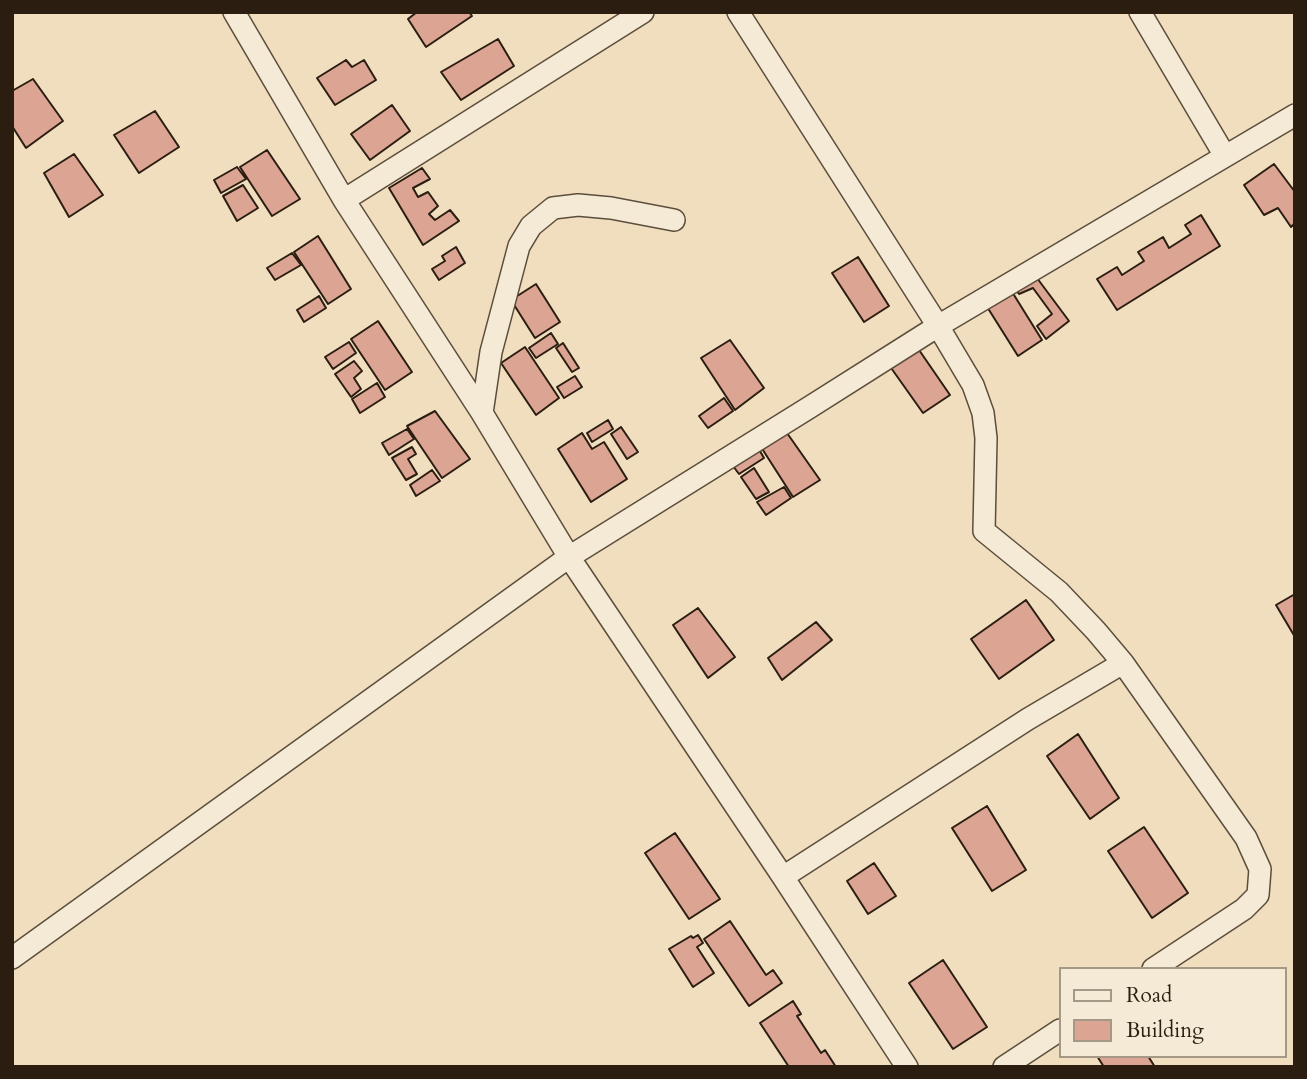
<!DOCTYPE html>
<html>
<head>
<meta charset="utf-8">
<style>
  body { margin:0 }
  #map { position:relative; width:1307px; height:1079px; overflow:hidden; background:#f0debf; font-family:Cardo,serif }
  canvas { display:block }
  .frame { position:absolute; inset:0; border:14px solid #2b1e11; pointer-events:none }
  .legend { position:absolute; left:1059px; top:967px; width:228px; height:91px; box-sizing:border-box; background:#f5ead5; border:2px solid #a49887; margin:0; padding:9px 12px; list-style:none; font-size:21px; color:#2b1e11 }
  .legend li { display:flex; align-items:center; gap:14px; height:35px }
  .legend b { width:35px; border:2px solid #a49887 }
</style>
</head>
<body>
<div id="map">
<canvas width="1307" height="1079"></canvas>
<div class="frame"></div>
<ul class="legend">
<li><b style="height:9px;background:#f5ead5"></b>Road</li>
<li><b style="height:19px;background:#dba493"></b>Building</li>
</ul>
</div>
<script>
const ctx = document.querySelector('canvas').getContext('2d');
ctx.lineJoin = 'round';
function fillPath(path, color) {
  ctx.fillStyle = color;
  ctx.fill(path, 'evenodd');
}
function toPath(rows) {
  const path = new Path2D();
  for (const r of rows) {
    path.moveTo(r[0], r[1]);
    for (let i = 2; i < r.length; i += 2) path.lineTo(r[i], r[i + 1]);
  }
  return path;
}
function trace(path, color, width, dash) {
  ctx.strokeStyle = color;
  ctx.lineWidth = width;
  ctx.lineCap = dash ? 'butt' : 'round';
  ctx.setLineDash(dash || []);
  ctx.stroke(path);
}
const building = toPath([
  [417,12,469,12,472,16,426,47,408,19,417,12],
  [498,39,514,66,461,100,441,72,498,39],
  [346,60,352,67,364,60,376,80,335,105,317,78,346,60],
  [33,79,63,121,26,148,12,126,12,91,33,79],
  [392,105,410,131,370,160,351,134,392,105],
  [155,111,179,147,139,173,114,135,155,111],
  [267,150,300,199,272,216,240,167,267,150],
  [74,154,103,195,69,217,44,173,74,154],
  [1274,164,1295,192,1295,223,1291,227,1278,208,1264,215,1244,185,1274,164],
  [237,167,246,179,221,193,214,180,237,167],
  [422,168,430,179,413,188,418,197,428,192,438,206,429,214,435,220,450,210,459,221,423,245,389,188,422,168],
  [243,185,258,208,237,221,223,196,243,185],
  [1201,215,1220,246,1117,310,1097,279,1117,267,1122,275,1144,261,1138,252,1163,237,1169,248,1191,234,1185,225,1201,215],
  [318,236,351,289,328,304,294,252,318,236],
  [456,247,465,263,439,280,432,269,445,261,442,256,456,247],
  [292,253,301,265,275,280,267,268,292,253],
  [858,257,889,306,864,322,832,273,858,257],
  [1034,274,1069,321,1046,339,1037,326,1052,314,1033,288,1019,294,1013,286,1034,274],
  [536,284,560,322,535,338,511,300,536,284],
  [1009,287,1042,340,1018,356,984,302,1009,287],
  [319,296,326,308,304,322,297,310,319,296],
  [378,321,412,372,385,390,351,339,378,321],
  [551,333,558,344,536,358,529,348,551,333],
  [730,340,764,388,735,410,701,358,730,340],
  [349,342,356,353,333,369,325,357,349,342],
  [563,343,579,368,572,372,556,348,563,343],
  [525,347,559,398,536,415,501,363,525,347],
  [917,347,950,395,923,413,889,365,917,347],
  [354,361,362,371,354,378,361,389,351,397,335,374,354,361],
  [575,376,582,387,564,398,557,387,575,376],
  [377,383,385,397,360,413,352,399,377,383],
  [724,398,733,411,708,428,699,416,724,398],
  [435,411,470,459,442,478,407,426,435,411],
  [608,420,613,429,592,442,587,433,608,420],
  [621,427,638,452,627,459,611,434,621,427],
  [407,429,414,439,389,455,382,443,407,429],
  [582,433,592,449,604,442,627,479,591,502,558,449,582,433],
  [787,433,820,480,793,497,761,447,787,433],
  [757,446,764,458,739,474,730,462,757,446],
  [412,447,416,454,408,459,417,474,406,480,392,458,412,447],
  [754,468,769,492,756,499,741,477,754,468],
  [432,470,440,481,416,496,410,485,432,470],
  [784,487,791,498,766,515,757,502,784,487],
  [1295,594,1295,637,1276,605,1295,594],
  [1026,600,1054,640,999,679,971,639,1026,600],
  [698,608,735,657,708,678,673,625,698,608],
  [816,622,832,640,782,680,768,658,816,622],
  [1078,734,1119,798,1090,819,1047,756,1078,734],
  [987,806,1026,870,992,891,952,828,987,806],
  [1144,827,1188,893,1152,918,1108,851,1144,827],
  [675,833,720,899,689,919,645,853,675,833],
  [874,863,896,896,868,914,847,881,874,863],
  [730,921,766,975,773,970,782,983,749,1006,704,939,730,921],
  [698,935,703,943,697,947,714,973,693,987,669,949,691,936,693,938,698,935],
  [943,960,987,1027,953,1049,909,983,943,960],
  [793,1001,801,1014,797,1016,821,1053,825,1050,836,1067,789,1067,760,1023,793,1001],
  [1097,1056,1148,1056,1155,1067,1104,1067,1097,1056]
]);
fillPath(building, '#dba493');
trace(building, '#2b1e11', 2);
const minor = toPath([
  [234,12,344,200,482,413,569,557,783,877,907,1067],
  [738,12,938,326,973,385,983,413,986,438,984,531,1059,592,1096,631,1123,663,1246,838,1260,869,1258,895,1244,909,1153,969],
  [1140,12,1225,156],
  [344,200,643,12],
  [482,413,491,352,519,246,531,226,553,208,578,205,611,208,674,220],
  [783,877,1028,719,1123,663],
  [12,958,569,557,810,407,938,326,1295,115],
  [1004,1067,1060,1030]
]);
trace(minor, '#5c4e3c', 24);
trace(minor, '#f5ead5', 21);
</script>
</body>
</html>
